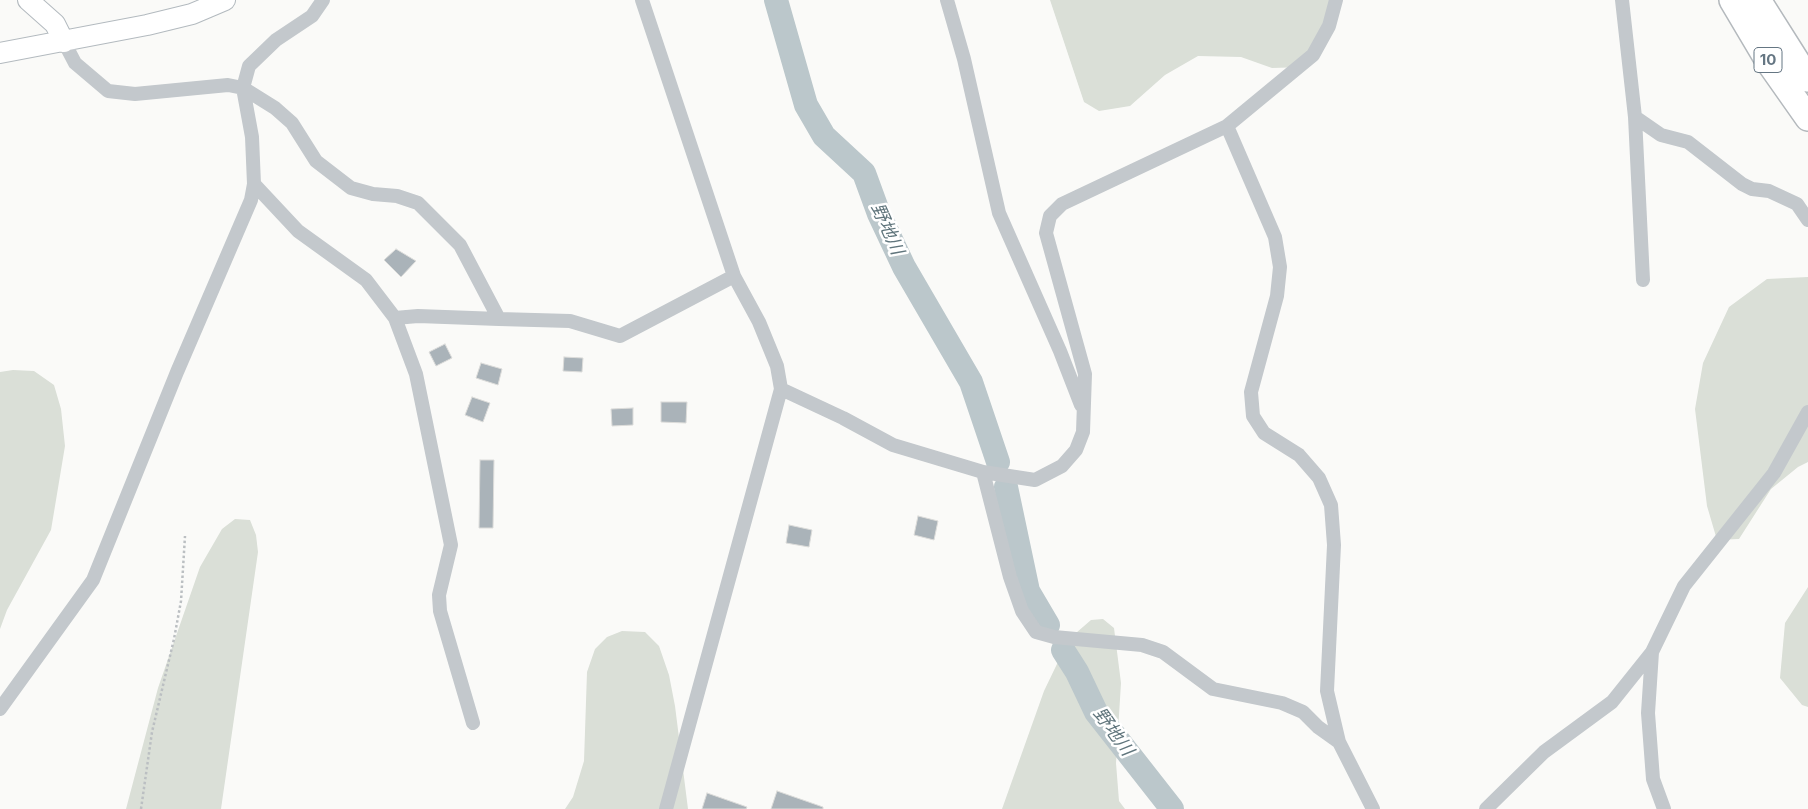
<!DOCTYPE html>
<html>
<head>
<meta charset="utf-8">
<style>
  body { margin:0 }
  canvas { display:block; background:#fafaf8 }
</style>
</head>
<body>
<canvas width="1808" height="809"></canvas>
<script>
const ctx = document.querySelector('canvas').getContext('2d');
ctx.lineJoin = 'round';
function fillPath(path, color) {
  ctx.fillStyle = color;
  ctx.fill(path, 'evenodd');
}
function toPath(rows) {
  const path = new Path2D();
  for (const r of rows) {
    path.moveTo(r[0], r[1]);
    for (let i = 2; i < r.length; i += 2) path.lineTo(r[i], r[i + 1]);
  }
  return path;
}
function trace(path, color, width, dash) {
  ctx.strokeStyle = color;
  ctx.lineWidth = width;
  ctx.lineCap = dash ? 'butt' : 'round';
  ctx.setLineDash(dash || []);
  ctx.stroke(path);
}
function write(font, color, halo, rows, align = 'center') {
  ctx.font = font + ' Inter,"Noto Sans JP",sans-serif';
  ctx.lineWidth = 5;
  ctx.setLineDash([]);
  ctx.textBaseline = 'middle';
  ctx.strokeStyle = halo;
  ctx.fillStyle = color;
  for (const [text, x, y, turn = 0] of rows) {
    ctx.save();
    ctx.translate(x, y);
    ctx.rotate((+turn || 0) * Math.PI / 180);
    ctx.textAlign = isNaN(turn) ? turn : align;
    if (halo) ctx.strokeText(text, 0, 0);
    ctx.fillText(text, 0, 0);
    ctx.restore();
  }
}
fillPath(toPath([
  [1050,0,1342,0,1306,67,1272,68,1241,57,1198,56,1165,75,1130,106,1099,111,1084,102],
  [1808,277,1808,462,1798,467,1771,489,1739,539,1717,540,1707,506,1695,409,1703,363,1729,307,1767,279],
  [13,370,34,371,54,385,61,409,65,446,51,530,7,610,0,629,0,372],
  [235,519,250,520,256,535,258,552,221,809,126,809,158,688,200,567,222,529],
  [1808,587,1808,707,1802,705,1780,678,1785,623],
  [1103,619,1114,628,1121,683,1116,763,1119,801,1125,809,1002,809,1044,691,1069,639,1091,620],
  [622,631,645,632,659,646,669,675,675,706,688,809,565,809,573,797,584,761,587,672,595,649,607,637]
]), '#dadfd7');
trace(toPath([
  [776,0,806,105,824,136,864,173,879,214,904,267,971,382,998,462],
  [1006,487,1028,591,1048,625],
  [1063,650,1077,672,1096,712,1172,809]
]), '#bbc7cb', 24);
const building = toPath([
  [396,249,416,261,401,277,384,260,396,249],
  [445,344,452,358,436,366,429,352,445,344],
  [564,357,583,358,582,372,563,371,564,357],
  [481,363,502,369,498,385,476,378,481,363],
  [472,397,490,403,483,422,465,415,472,397],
  [661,402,687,402,686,423,661,422,661,402],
  [633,408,633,425,612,426,611,409,633,408],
  [480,460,494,460,493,528,479,528,480,460],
  [918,516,938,521,934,540,914,535,918,516],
  [789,525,812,530,809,547,786,543,789,525],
  [777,791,823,807,823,809,771,809,777,791],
  [707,793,747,807,746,809,702,809,707,793]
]);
fillPath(building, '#aab3b9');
trace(building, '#dcdcda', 1);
const secondary = toPath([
  [28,0,55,24,64,42],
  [0,53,147,25,192,14,225,0]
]);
const highway = toPath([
  [1732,0,1770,64,1808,118],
  [1758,0,1808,79]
]);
trace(secondary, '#b3babf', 22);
trace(highway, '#b4b9bd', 28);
trace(toPath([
  [141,809,152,732,174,639,181,601,185,536]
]), '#bbbfc2', 2.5, [2.5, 2.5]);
trace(toPath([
  [642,0,734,276,759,322,777,366,781,389,666,809],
  [947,0,964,59,999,213,1060,351,1081,405],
  [1622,0,1635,117,1643,280],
  [64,42,75,63,108,91,135,94,228,85,243,88,275,108,292,123,316,161,351,188,373,194,397,196,418,203,460,245,499,319,570,321,620,336,734,276],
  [1635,117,1661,135,1688,142,1742,184,1752,189,1769,191,1797,204,1808,220],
  [1227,126,1275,237,1280,267,1277,296,1251,392,1253,416,1264,433,1299,455,1319,478,1331,505,1334,545,1327,691,1339,742,1373,809],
  [254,184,298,231,366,280,395,318,416,374,451,545,439,595,440,611,473,723],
  [395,318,418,316,499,319],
  [781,389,843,418,893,445,983,472,1035,480,1062,466,1076,450,1083,432,1085,374,1046,233,1050,216,1062,204,1227,126,1313,55,1329,26,1336,0],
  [983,472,1010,577,1022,611,1036,632,1054,637,1142,645,1163,652,1213,689,1282,703,1303,712,1318,727,1339,742],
  [1652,652,1648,713,1653,779,1664,809],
  [0,709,93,580,177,372,251,200,254,184,252,137,243,88,249,66,276,40,312,16,323,0],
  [1486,809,1544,752,1612,702,1652,652,1684,586,1774,473,1808,412]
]), '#c3c8cc', 14);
trace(secondary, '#fff', 20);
trace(highway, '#fff', 25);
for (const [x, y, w] of [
  [1768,60,28]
]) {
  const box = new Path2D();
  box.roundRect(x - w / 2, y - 12.5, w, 25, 4);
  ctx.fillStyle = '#fff';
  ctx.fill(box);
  trace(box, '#657683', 1);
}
write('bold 15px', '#657683', null, [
  ["10",1768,60]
]);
write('italic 18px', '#60757c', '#fff', [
  ["野地川",887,229,66],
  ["野地川",1113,732,54]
]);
</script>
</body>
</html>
